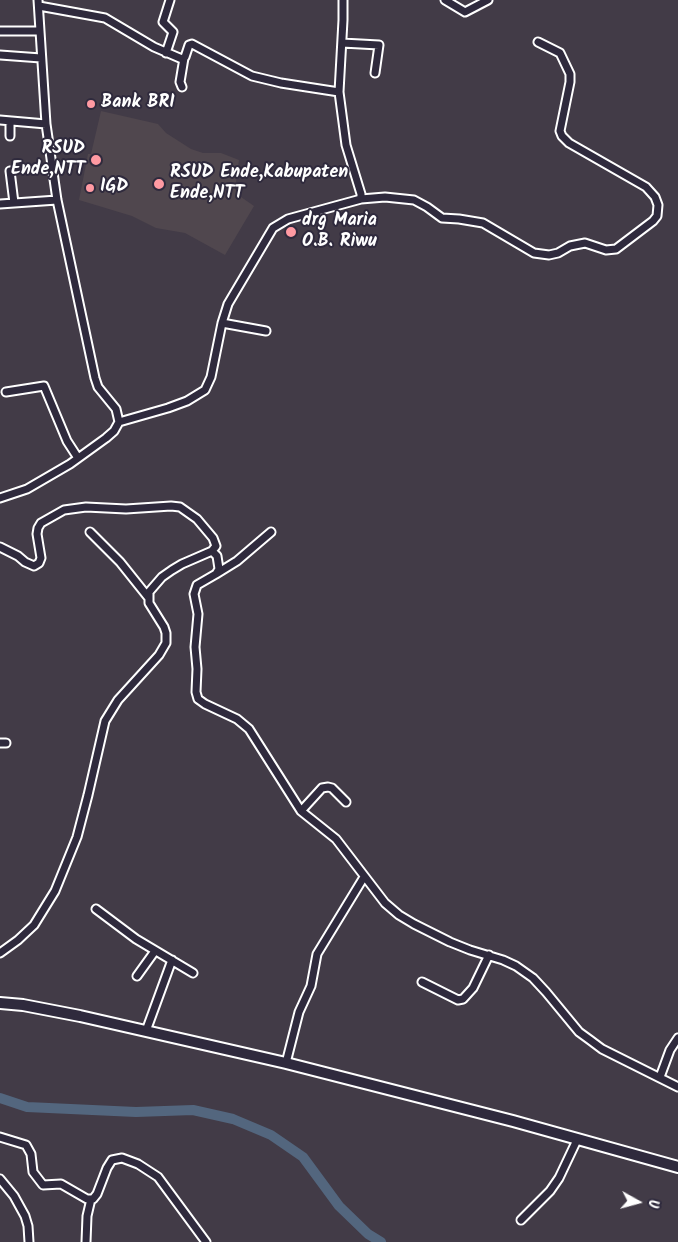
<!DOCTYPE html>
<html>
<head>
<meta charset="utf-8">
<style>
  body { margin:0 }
  #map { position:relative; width:678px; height:1242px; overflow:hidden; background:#423b47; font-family:Kalam,sans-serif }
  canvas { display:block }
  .north { position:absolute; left:613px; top:1177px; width:50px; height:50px; -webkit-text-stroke:4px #2f2a3d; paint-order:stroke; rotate:97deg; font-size:14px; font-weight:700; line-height:20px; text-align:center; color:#fff }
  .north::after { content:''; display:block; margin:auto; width:18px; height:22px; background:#fff; clip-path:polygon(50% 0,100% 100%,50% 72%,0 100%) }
</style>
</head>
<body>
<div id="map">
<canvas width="678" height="1242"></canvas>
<div class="north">U</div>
</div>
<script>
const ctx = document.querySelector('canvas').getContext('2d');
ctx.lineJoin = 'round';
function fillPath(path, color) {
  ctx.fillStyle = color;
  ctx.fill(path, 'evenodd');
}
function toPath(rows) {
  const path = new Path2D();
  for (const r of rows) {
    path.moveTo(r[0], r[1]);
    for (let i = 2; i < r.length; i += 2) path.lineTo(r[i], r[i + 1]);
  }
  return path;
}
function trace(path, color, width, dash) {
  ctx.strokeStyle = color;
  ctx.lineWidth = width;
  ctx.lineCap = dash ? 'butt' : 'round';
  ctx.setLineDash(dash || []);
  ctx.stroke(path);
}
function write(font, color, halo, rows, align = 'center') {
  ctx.font = font + ' Kalam,sans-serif';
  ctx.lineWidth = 4;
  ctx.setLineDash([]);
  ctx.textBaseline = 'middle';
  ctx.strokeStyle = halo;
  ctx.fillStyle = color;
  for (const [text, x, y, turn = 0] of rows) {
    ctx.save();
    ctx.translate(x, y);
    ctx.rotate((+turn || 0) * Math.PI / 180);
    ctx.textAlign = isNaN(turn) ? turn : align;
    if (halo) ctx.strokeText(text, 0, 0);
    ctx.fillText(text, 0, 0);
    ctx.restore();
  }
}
fillPath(toPath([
  [101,111,158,124,166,133,191,149,203,153,221,153,239,160,235,189,241,197,254,206,225,255,185,233,156,228,132,216,79,200,88,154,91,154]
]), '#50474e');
trace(toPath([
  [0,1098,27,1107,136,1112,193,1110,233,1119,271,1135,303,1157,339,1206,368,1234,381,1242]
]), '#53667e', 10);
const minor = toPath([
  [445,0,465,12,488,0],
  [39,6,105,18,154,47,182,59,185,57,189,45,192,44,252,76,281,83,339,92],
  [0,31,40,31],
  [342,43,379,45,375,73],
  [166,53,173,32,163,22,170,0],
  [0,55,41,58],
  [182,87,180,82,184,58],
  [0,120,46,124],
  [10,136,10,121],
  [10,171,14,203],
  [361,199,385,197,414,200,427,207,442,218,459,219,483,223,534,253,549,255,558,253,570,246,585,243,606,250,616,249,653,221,657,216,658,205,655,197,646,187,569,143,562,136,560,131,570,82,570,74,560,53,538,42],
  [0,204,57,200],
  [222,323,266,331],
  [6,392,44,386,67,441,78,458],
  [119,422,168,408,187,401,205,390,211,377,222,323,228,304,273,228,288,219,361,199,361,194,346,145,339,92,343,20,343,0],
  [0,498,27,489,70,464,106,438,114,431,119,422,116,409,98,387,95,378,57,200,46,124,38,0],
  [90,532,120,562,148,597],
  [0,547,18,556,25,562,34,566,39,563,41,558,37,534,38,528,41,523,64,510,86,507,126,509,171,506,180,507,197,519,213,538,216,546,212,551,182,564,172,570,162,577,149,592,149,603,164,627,166,633,166,643,159,655,118,700,105,721,88,795,77,837,55,891,34,925,18,940,0,953],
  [212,551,217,556,219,569,216,574,197,585,194,594,198,614,195,647,197,669,196,692,198,699,205,704,237,719,249,729,301,811,336,839,385,903,399,915,414,924,450,942,470,950,503,960,516,966,533,978,546,992,579,1032,590,1040,602,1049,678,1087],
  [216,574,237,561,271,532],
  [0,743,6,743],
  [301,811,322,788,328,787,332,788,346,802],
  [96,909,136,939,193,973],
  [137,976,155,951],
  [422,982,458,1000,463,999,473,988,489,955],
  [146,1031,172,960],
  [286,1063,299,1012,311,986,317,954,364,877],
  [660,1077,670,1050,678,1038],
  [0,1137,26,1145,31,1154,33,1172,43,1185,61,1184,87,1199,93,1199,97,1194,107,1168,112,1160,122,1158,138,1164,158,1177,206,1242],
  [0,1179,14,1196,25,1216,28,1226,29,1242],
  [521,1220,550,1191,559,1178,577,1140],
  [86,1242,87,1216,91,1199]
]);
const highway = toPath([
  [0,1003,23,1005,80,1016,286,1063,513,1121,678,1167]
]);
trace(minor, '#fff', 11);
trace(highway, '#fff', 14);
trace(minor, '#2f2a3d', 7);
trace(highway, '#2f2a3d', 10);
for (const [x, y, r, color] of [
  [91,104,5,"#ff9aa2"],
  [96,160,6,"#ff9aa2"],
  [159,184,6,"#ff9aa2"],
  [90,188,5,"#ff9aa2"],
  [291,232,6,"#ff9aa2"]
]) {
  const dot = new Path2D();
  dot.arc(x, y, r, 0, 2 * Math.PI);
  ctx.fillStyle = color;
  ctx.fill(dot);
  trace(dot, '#2f2a3d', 2);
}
write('bold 18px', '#fff', '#2f2a3d', [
  ["Bank BRI",101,104],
  ["RSUD",85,150,"right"],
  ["Ende,NTT",85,171,"right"],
  ["RSUD Ende,Kabupaten",170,174],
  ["Ende,NTT",170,195],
  ["IGD",100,188],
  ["drg Maria",302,222],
  ["O.B. Riwu",302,243]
], 'left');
</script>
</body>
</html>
